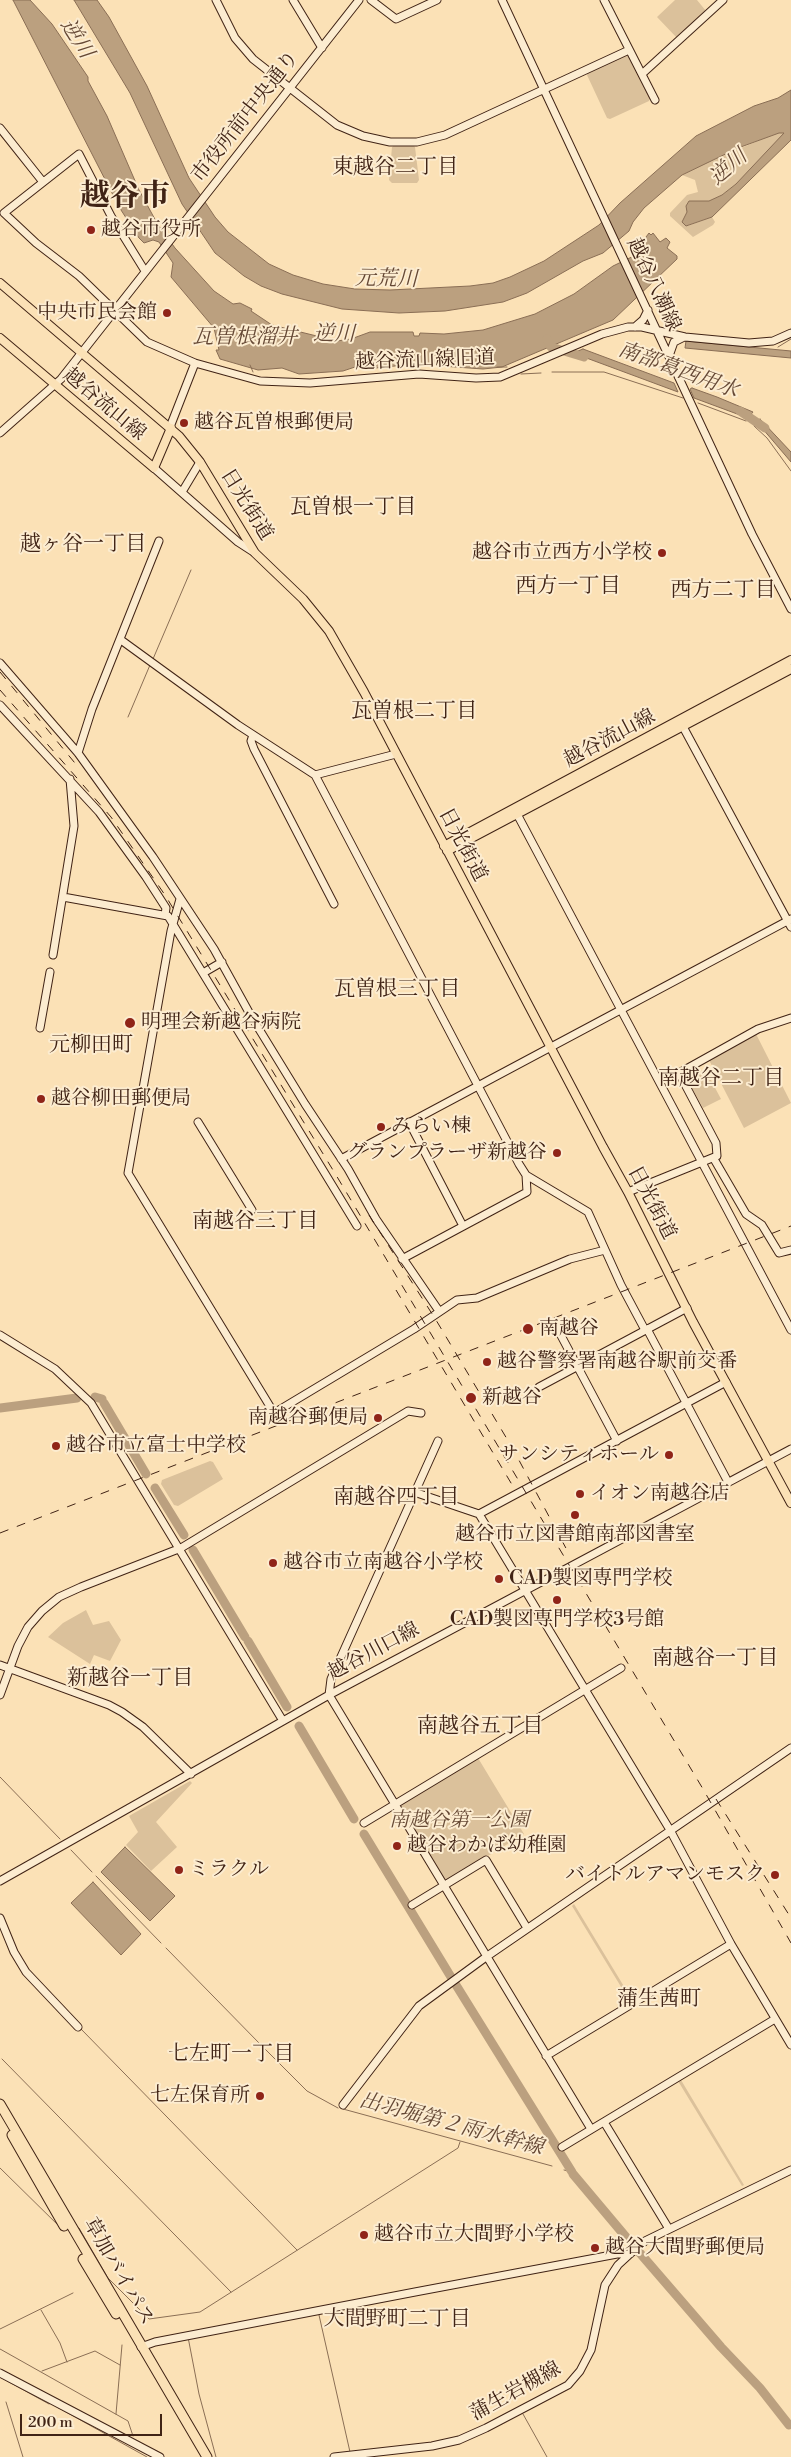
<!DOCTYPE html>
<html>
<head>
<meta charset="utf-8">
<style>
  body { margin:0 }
  #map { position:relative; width:791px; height:2457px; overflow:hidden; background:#fbe1b6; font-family:"Libre Bodoni",serif }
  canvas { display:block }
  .scale { position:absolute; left:20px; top:2414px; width:142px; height:22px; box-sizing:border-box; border:2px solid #402315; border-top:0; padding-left:6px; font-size:15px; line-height:18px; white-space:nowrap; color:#402315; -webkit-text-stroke:4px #fcecd0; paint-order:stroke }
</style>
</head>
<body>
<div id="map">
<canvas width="791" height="2457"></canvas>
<div class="scale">200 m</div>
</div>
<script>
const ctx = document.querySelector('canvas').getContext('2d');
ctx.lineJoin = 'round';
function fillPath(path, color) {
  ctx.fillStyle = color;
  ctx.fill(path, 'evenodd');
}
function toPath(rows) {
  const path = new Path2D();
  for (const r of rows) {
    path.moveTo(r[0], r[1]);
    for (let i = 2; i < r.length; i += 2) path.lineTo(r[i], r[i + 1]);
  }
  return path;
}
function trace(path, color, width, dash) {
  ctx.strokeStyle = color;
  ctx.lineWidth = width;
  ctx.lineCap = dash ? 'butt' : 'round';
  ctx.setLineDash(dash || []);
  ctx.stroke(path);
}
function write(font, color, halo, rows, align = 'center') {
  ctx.font = font + ' "Libre Bodoni","Noto Serif JP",serif';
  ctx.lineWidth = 4;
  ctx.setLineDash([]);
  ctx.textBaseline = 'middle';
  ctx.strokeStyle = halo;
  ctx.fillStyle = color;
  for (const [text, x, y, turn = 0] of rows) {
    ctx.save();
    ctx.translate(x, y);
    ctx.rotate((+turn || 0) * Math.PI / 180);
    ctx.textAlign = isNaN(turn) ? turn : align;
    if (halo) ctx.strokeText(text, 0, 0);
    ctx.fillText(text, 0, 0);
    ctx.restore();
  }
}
fillPath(toPath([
  [675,0,697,0,706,11,677,38,657,17],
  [625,54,629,56,650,98,649,101,610,119,607,118,587,75,588,71],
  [779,132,784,133,783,137,736,184,722,195,687,212,682,222,687,226,712,217,715,222,713,225,693,237,670,216,670,213,687,195,698,192,695,180,682,175,708,162],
  [395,145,413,145,415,147,419,180,417,183,392,183,389,180,392,147],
  [756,1034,791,1103,744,1128,709,1060],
  [705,1069,721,1099,703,1108,689,1083,695,1081,693,1075],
  [210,1461,213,1462,223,1479,178,1506,174,1505,161,1484,162,1480],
  [86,1610,93,1625,109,1621,121,1640,110,1661,94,1655,90,1664,48,1637,63,1623],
  [478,1758,524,1834,445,1882,397,1806],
  [190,1781,192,1783,156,1822,177,1847,151,1871,126,1845,138,1832,129,1816],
  [574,1904,631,1998,629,2000,572,1906],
  [681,2080,744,2185,742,2186,678,2081]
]), '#dbc19b');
const water = toPath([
  [13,0,30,0,52,24,88,77,88,81,107,116,139,190,157,223,175,248,214,291,233,304,240,303,252,309,251,311,272,325,337,341,351,339,370,332,413,332,414,336,419,336,420,333,444,334,483,330,535,314,574,294,613,266,638,254,640,245,649,233,651,235,653,233,660,242,666,238,670,242,667,248,677,256,677,259,613,320,502,367,483,369,414,364,366,369,355,367,343,371,299,374,282,368,258,370,220,359,216,350,219,350,214,328,171,277,173,263,159,242,153,240,144,243,139,238,121,210,117,197,113,195,13,0],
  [74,0,97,0,109,17,147,86,189,178,215,217,228,232,269,264,293,275,323,284,355,289,390,290,470,286,493,283,510,277,544,261,599,225,620,203,696,136,754,106,778,98,791,90,791,140,712,217,686,226,682,222,687,212,686,206,689,201,709,201,722,195,736,184,784,133,779,133,738,148,682,175,644,208,633,222,629,231,603,253,583,261,527,293,503,302,445,311,399,313,342,309,282,294,261,286,244,276,215,253,182,204,130,93,74,0],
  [686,341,791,351,791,358,685,348,686,341],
  [583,349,674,383,678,392,573,353,583,349],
  [692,388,717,397,753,412,748,418,694,398,690,389,692,388],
  [760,419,791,452,791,462,762,428,755,424,760,419],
  [125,1847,175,1896,150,1921,101,1872,125,1847],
  [93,1882,141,1934,121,1955,71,1903,93,1882]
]);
fillPath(water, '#bba07f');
trace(water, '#8a6e55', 1);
trace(toPath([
  [778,347,791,339],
  [250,365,253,372],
  [497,367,507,367],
  [552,372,604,372,683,398],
  [521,374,541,373],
  [698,403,746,421],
  [754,426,767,438,791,471],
  [153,659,191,570],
  [128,717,150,665],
  [0,1777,60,1839],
  [71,1850,92,1872],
  [96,1876,161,1943],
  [166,1948,260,2044],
  [81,2029,297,2250],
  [263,2047,307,2091,338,2108],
  [2,2059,231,2292],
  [343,2109,552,2166],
  [0,2168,62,2229],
  [564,2170,572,2172],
  [76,2228,79,2228,108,2278,149,2319,200,2312,458,2148,460,2142],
  [41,2310,60,2343,67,2362],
  [319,2315,350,2452],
  [0,2329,73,2293],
  [188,2337,199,2394,216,2457],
  [0,2349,128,2421,133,2436],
  [42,2371,95,2351,120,2365],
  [0,2377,49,2404],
  [6,2402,23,2457],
  [57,2407,147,2457],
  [116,2414,122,2345],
  [523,2414,547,2457]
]), '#8a6e55', 1);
trace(toPath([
  [547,339,551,347,584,357],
  [740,411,765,428],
  [95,1397,102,1399],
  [104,1403,146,1474],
  [0,1408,77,1398],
  [155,1488,184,1535],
  [193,1550,245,1637],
  [248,1641,287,1707],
  [299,1726,354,1819],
  [364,1834,451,1977],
  [456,1985,572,2172],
  [573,2174,631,2243],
  [639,2252,721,2347,760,2388,789,2425]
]), '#bba07f', 9);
const secondary = toPath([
  [216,0,235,38,253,59,337,125,363,136,390,142,417,142,445,135,629,50],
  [293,0,322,48],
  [371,0,396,19,437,0],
  [502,0,752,534,791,609],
  [604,0,655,100],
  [642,74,723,0],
  [0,128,43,182],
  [145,271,111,216,79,154,4,213,36,243,79,276,147,342,195,363,260,381,310,383,419,374,476,378,500,377,602,334,628,327,642,327,685,337,749,343,773,341,791,333],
  [635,327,643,320,648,310],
  [669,356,674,342,684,337],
  [170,427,195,363],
  [0,433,61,379,359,0],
  [154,468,238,542,255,553],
  [182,492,200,462],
  [121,640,238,725,315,775,396,754],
  [0,663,78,753,153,857,214,949,251,1016,305,1104,348,1169,376,1219,439,1311],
  [0,705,99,812,146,877,166,908,165,915],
  [681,723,791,927],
  [253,735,251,741,254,749,334,904],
  [78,753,92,709,159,541],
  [315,775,519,1164,526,1175,588,1212,621,1285,645,1330],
  [517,814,791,1330],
  [63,897,168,916,357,1226],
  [180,899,171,931,128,1173,274,1413,414,1329,457,1300,477,1298,570,1259,605,1250],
  [53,955,74,826,70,779],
  [203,973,222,962],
  [40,1028,50,972],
  [198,1122,252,1210],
  [409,1122,463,1226],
  [341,1159,791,919],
  [714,1159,746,1214,762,1225,779,1253,791,1250],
  [628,1192,717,1156,716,1143,679,1073,758,1029,791,1018],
  [402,1259,527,1192,526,1175],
  [557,1328,617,1441],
  [647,1329,728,1482],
  [0,1335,55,1369,91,1403,283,1721],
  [539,1387,687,1308],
  [438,1441,331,1679,329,1695,591,2129],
  [414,1492,479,1514,670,1830,731,1944,791,2045],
  [479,1514,726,1382],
  [0,1665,109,1705,122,1712,143,1727,191,1774],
  [0,1695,18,1646,28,1627,42,1611,59,1597,81,1587,181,1548,408,1411,421,1413],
  [364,1823,621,1668],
  [0,1881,329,1695,791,1449],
  [412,1905,486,1860,527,1928],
  [0,1918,14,1952,26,1972,78,2027],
  [546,2056,731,1944],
  [343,2105,419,2006,486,1957,791,1748],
  [604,2122,669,2229],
  [562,2147,775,2019],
  [141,2347,155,2342,415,2292,617,2254,630,2254],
  [0,2373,160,2457],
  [334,2457,432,2446,459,2440,486,2428,568,2385,580,2371,591,2350,605,2285,618,2265,631,2253,645,2241,791,2170]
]);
const primary = toPath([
  [0,283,179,436,200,462,255,553,303,599,329,631,364,692,603,1147,628,1192,693,1322,791,1503],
  [0,338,154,468,171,428],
  [444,846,791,660],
  [447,851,791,669]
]);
const highway = toPath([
  [0,2104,207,2457],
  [12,2135,64,2226],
  [83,2259,116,2314]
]);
trace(secondary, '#402315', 9);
trace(primary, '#402315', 10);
trace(highway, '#402315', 11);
trace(secondary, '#fcecd0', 7);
trace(primary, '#fbe1b6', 8);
trace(highway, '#fbe1b6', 9);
trace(toPath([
  [0,672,79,768],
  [0,690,111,817,165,895,336,1175,703,1789,791,1943],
  [369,1215,436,1320,513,1449,568,1552],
  [396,1290,514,1488],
  [0,1533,791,1226],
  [716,1799,791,1918]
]), '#402315', 1, [9, 9]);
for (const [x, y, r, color] of [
  [91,230,5,"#8f2418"],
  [167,313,5,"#8f2418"],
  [184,423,5,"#8f2418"],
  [662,553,5,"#8f2418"],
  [130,1023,6,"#8f2418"],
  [41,1099,5,"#8f2418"],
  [381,1127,5,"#8f2418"],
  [557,1153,5,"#8f2418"],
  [528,1329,6,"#8f2418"],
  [487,1362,5,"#8f2418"],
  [471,1398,6,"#8f2418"],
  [378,1418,5,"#8f2418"],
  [56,1446,5,"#8f2418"],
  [669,1455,5,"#8f2418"],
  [580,1494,5,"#8f2418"],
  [575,1515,5,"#8f2418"],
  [273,1563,5,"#8f2418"],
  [499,1579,5,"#8f2418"],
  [557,1600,5,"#8f2418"],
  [397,1846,5,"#8f2418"],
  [179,1870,5,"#8f2418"],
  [775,1875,5,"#8f2418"],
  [260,2096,5,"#8f2418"],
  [364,2235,5,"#8f2418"],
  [595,2248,5,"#8f2418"]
]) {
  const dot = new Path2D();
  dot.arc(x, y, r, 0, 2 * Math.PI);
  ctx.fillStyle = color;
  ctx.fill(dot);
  trace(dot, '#fcecd0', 2);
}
write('20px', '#402315', '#fcecd0', [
  ["市役所前中央通り",246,117,-52],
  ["越谷八潮線",653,285,65],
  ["越谷流山線旧道",425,361,-2],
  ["越谷流山線",104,405,40],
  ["日光街道",246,505,58],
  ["越谷流山線",610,739,-28],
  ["日光街道",462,845,62],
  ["日光街道",651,1203,62],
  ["越谷川口線",374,1652,-28],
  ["草加バイパス",118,2272,60],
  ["蒲生岩槻線",516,2392,-29]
]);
write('20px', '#402315', '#fcecd0', [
  ["越谷市役所",101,230],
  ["中央市民会館",157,313,"right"],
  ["越谷瓦曽根郵便局",194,423],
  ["越谷市立西方小学校",652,553,"right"],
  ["明理会新越谷病院",141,1023],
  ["越谷柳田郵便局",51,1099],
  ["みらい棟",391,1127],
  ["グランプラーザ新越谷",547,1153,"right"],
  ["南越谷",539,1329],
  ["越谷警察署南越谷駅前交番",497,1362],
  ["新越谷",482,1398],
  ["南越谷郵便局",368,1418,"right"],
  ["越谷市立富士中学校",66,1446],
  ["サンシティホール",659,1455,"right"],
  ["イオン南越谷店",590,1494],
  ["越谷市立図書館南部図書室",575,1535,"center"],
  ["越谷市立南越谷小学校",283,1563],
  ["CAD製図専門学校",509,1579],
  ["CAD製図専門学校3号館",557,1620,"center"],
  ["越谷わかば幼稚園",407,1846],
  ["ミラクル",189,1870],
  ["バイトルアマンモスク",765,1875,"right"],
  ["七左保育所",250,2096,"right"],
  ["越谷市立大間野小学校",374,2235],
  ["越谷大間野郵便局",605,2248]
], 'left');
write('italic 20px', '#674a36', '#fcecd0', [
  ["南越谷第一公園",459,1821]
]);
write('italic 21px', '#654835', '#fcecd0', [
  ["逆川",76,39,58],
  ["逆川",729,168,-41],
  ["元荒川",386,280,1],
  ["逆川",334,335,1],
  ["瓦曽根溜井",245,338],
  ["南部葛西用水",678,371,20],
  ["出羽堀第２雨水幹線",451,2125,15]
]);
write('21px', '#402315', '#fcecd0', [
  ["東越谷二丁目",395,168],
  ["瓦曽根一丁目",353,508],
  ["越ヶ谷一丁目",83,545],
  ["西方一丁目",568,587],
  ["西方二丁目",723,591],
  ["瓦曽根二丁目",414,712],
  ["瓦曽根三丁目",397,990],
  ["元柳田町",91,1046],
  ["南越谷二丁目",721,1079],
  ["南越谷三丁目",255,1222],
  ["南越谷四丁目",396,1498],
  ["南越谷一丁目",715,1659],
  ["新越谷一丁目",130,1679],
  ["南越谷五丁目",480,1727],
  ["蒲生茜町",659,2000],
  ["七左町一丁目",231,2055],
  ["大間野町二丁目",397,2320]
]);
write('bold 30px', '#402315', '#fcecd0', [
  ["越谷市",125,198]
]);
</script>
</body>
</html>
